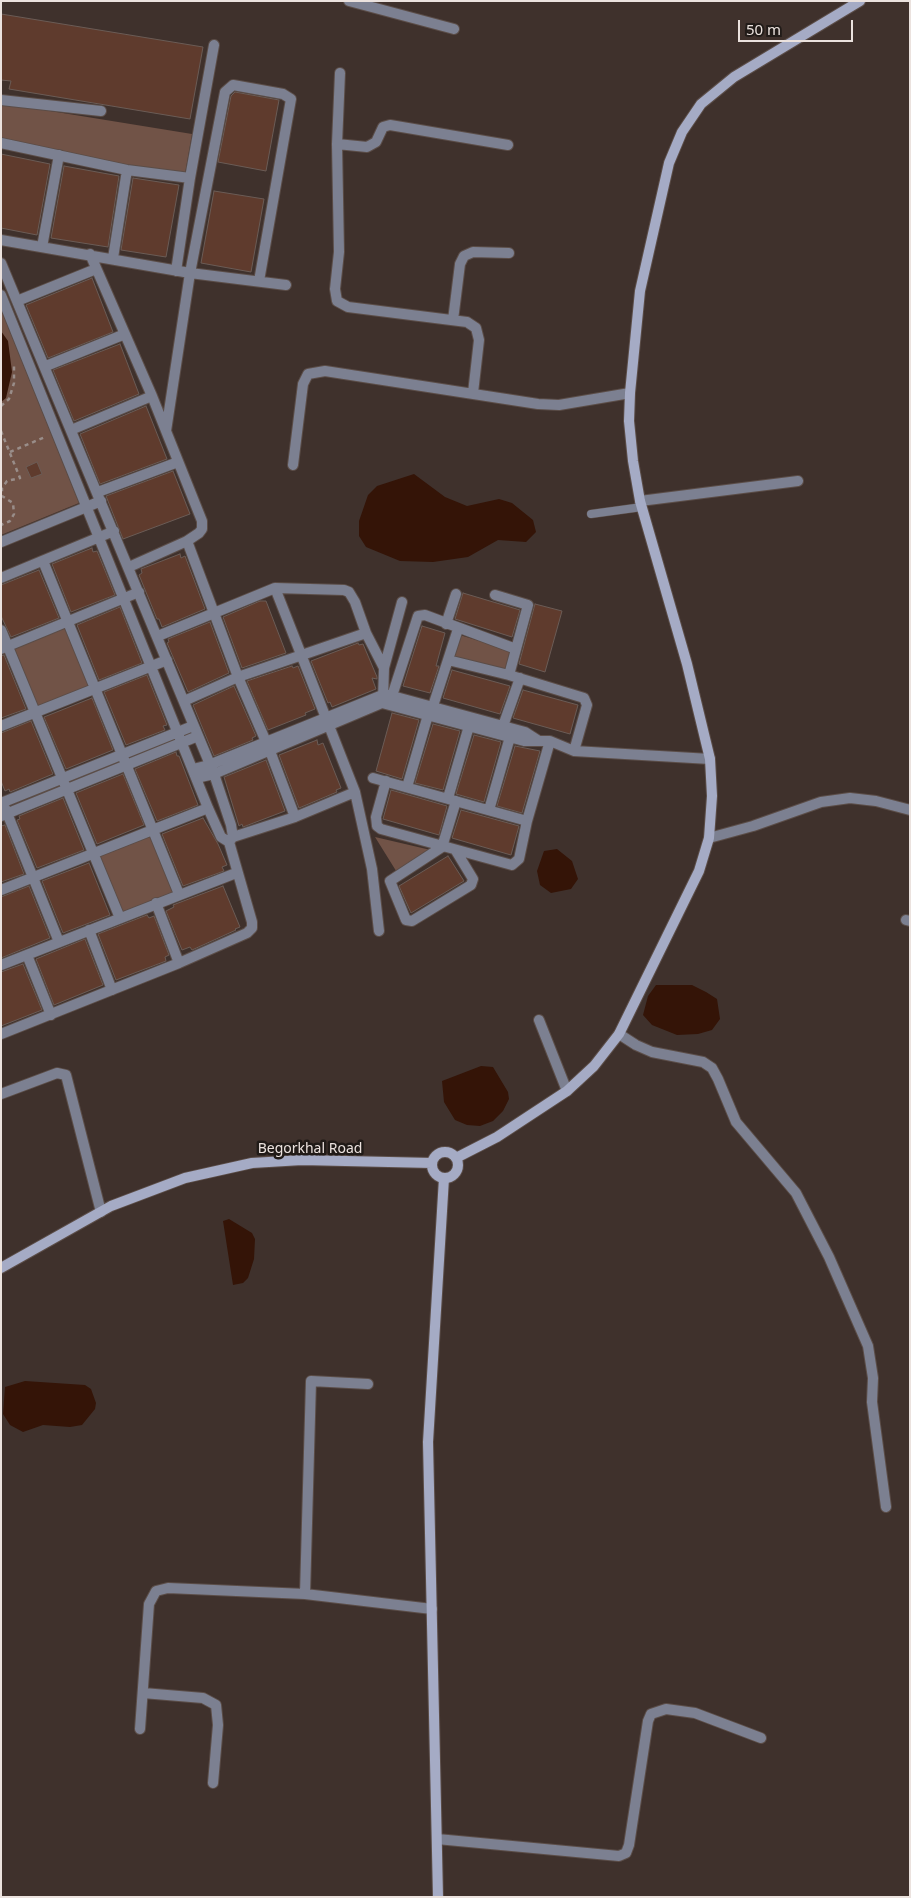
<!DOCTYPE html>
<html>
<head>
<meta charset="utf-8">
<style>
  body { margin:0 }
  #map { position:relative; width:911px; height:1898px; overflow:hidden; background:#3f312c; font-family:"Noto Sans",sans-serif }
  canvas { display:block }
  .frame { position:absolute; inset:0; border:2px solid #ebe2de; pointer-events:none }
  .scale { position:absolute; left:738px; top:20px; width:115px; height:22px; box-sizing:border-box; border:2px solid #ebe2de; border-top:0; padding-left:6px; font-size:15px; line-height:18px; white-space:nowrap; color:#ebe2de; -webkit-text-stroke:4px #211b18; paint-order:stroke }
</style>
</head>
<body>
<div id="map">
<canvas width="911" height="1898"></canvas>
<div class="frame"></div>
<div class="scale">50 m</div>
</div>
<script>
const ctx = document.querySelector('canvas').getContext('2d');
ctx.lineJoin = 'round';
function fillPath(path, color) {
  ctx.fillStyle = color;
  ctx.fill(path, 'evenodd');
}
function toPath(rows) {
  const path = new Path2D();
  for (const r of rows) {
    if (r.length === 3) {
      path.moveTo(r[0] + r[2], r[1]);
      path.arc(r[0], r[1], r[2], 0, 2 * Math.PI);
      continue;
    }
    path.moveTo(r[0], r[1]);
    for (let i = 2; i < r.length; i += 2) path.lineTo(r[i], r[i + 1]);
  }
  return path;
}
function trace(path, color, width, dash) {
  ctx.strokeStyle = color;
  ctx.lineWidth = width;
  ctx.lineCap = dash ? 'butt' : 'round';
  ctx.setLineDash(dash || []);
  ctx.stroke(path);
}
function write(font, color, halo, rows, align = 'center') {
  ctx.font = font + ' "Noto Sans",sans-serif';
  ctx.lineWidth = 5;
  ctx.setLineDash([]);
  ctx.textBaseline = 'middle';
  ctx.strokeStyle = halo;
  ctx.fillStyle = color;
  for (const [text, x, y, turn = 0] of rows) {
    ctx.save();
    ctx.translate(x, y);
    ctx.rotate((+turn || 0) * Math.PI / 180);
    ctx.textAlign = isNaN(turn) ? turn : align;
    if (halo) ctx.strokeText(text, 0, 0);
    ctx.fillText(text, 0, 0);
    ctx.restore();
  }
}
fillPath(toPath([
  [1,103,192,134,185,174,1,145],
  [1,309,79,503,1,535],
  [66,627,90,686,37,708,12,648],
  [453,633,513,651,505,678,445,661],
  [152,833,176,892,122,914,97,855],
  [375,837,435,851,398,874]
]), '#715347');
fillPath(toPath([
  [1,331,8,341,12,372,6,398,1,402],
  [414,474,445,497,467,506,499,499,512,503,533,520,536,532,526,542,498,540,468,557,433,562,400,561,366,547,359,536,359,521,368,495,377,486],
  [557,849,572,861,578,879,571,889,551,893,540,885,537,871,544,851],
  [656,985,692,985,706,992,717,999,720,1019,712,1030,698,1034,677,1035,652,1025,643,1015,648,996],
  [481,1066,493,1067,508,1092,509,1099,503,1111,493,1121,480,1126,467,1125,455,1120,444,1102,442,1081],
  [229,1219,252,1233,255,1239,254,1259,248,1278,243,1283,233,1285,223,1221],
  [25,1381,85,1385,91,1389,96,1403,95,1409,82,1425,70,1427,43,1425,23,1432,10,1425,3,1414,5,1387]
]), '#341407');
const building = toPath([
  [1,14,203,47,190,119,9,89,11,81,1,80,1,14],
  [235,92,279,100,266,171,218,162,231,96,235,92],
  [1,154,50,164,37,235,1,228,1,154],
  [64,166,119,176,108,247,51,238,64,166],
  [133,178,179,185,166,257,121,250,133,178],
  [214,191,264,199,251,272,201,263,214,191],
  [92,278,113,332,48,358,26,305,92,278],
  [120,344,139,394,74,421,53,370,120,344],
  [146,406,167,459,100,484,80,434,146,406],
  [37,462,42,474,31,478,26,467,37,462],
  [173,471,190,514,123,539,106,496,173,471],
  [92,548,93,552,97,551,115,595,71,612,52,564,92,548],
  [180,554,181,558,185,556,205,609,162,627,159,619,157,619,139,575,142,573,141,569,180,554],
  [39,570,59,618,11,637,1,616,1,585,39,570],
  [463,593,520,610,512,637,455,619,463,593],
  [260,601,266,601,286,653,242,668,223,617,260,601],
  [535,604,562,611,545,672,519,664,535,604],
  [120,607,142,663,99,680,77,625,120,607],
  [210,622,229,673,188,692,167,643,169,642,168,639,210,622],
  [422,626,445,633,436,666,439,666,430,693,403,686,422,626],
  [358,643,359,645,363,644,377,677,377,679,372,678,376,689,332,707,330,702,328,703,311,661,358,643],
  [4,655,26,709,1,718,1,656,4,655],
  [292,666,293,668,298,666,315,709,305,713,306,715,268,730,247,681,292,666],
  [452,670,510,686,500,714,443,698,452,670],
  [147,675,167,725,163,726,165,730,126,745,104,692,147,675],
  [234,686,256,736,252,738,253,740,214,756,193,705,234,686],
  [523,690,578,705,570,734,513,718,523,690],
  [92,698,113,750,66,769,44,717,92,698],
  [392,713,419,720,402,779,376,771,392,713],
  [31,721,53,774,10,792,9,789,5,791,1,781,1,733,31,721],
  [433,724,460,731,443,790,415,783,433,724],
  [474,735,501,742,484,802,456,794,474,735],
  [317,740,318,745,323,743,341,788,336,790,337,792,299,808,279,755,317,740],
  [515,746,540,751,522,813,497,806,515,746],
  [176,752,177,756,179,756,198,805,157,821,135,769,176,752],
  [266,760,285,811,243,827,242,824,239,826,224,777,266,760],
  [123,774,144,825,97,844,76,793,123,774],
  [391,790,447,806,439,835,383,819,391,790],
  [63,798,84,850,37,868,17,820,20,819,19,816,63,798],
  [461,810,519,826,511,855,452,838,461,810],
  [203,818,218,844,227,865,222,867,224,871,183,886,162,834,203,818],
  [5,825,24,874,1,882,1,826,5,825],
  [448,856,464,881,411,913,399,886,448,856],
  [89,863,110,915,63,933,42,881,89,863],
  [29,886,50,938,1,958,1,897,29,886],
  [223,886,240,927,235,929,236,930,192,950,190,947,182,950,166,911,174,907,173,905,223,886],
  [147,915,149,918,154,916,169,955,165,957,166,961,116,980,98,934,147,915],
  [85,939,103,985,54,1005,36,959,85,939],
  [23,964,42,1010,1,1026,1,972,23,964]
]);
fillPath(building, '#5f3b2d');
trace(building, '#6b5c56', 1);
const lane = toPath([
  [591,514,642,507]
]);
const street = toPath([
  [349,1,454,29],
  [340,73,337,144,339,252,335,289,337,301,348,307,467,322,476,328,479,340,473,393],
  [1,100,101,111],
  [1,143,127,170,190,178,176,271],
  [337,144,367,147,376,142,383,127,390,125,508,145],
  [190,178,214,45],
  [1,240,190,273,286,285],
  [42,247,59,155],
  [90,254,152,396,202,521,202,529,199,533,187,541],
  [113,258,127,170],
  [1,263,214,774,231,825,233,837,229,842,221,837,208,808,1,295],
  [17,301,96,269],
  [453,320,460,264,464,256,473,252,509,253],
  [46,366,125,334],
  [71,430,152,396],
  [166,431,190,273,225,92,233,85,283,94,291,99,259,281],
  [293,465,303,384,308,374,325,371,538,404,559,405,630,393],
  [98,492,178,462],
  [640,501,798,481],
  [1,542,101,501],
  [43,561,179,894],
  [129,567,187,541,238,677,270,751,295,817,233,837],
  [1,578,114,531],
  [275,588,355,792,372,869,379,931],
  [495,595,528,605,509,675],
  [446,624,456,594],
  [1,630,120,918],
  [158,636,275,588,344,590,349,592,355,602,366,633],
  [1,649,139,592],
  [448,660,509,675,584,698,587,705,574,751],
  [384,668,402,602],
  [392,696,418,616,425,615,516,649],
  [184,701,238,677,366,633,384,668,383,699],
  [433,706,458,629],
  [1,726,167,660],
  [503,726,520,678],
  [193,769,209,765,385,694,525,732,539,741],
  [196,778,214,774,382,703,524,741,550,741,574,751,710,759],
  [373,778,527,821],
  [386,781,376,817,377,826,381,829,512,865,519,859,527,821,550,741],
  [407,787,428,715],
  [448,798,469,726],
  [456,801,442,847,390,881,406,920,412,921,471,885,473,879,456,851],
  [1,803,193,726],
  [5,808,59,942],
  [489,810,510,737],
  [1,816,198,736],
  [295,817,355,792],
  [709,838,753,826,821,802,850,798,876,801,910,810],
  [1,890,208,808],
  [156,903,179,963],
  [906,920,910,921],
  [89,930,112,990],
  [27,955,51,1015],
  [1,965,236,873],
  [539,1020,567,1091],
  [1,1034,179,963,247,933,252,928,252,922,229,842],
  [619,1034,636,1045,652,1052,703,1062,712,1068,718,1079,736,1122,796,1193,829,1257,868,1346,873,1378,872,1402,886,1507],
  [1,1094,57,1073,66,1075,101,1212],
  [305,1594,311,1381,368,1384],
  [143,1693,203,1698,216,1705,218,1725,213,1783],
  [140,1729,149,1604,156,1591,168,1588,305,1594,432,1609],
  [437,1839,619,1856,626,1853,629,1845,648,1721,651,1714,666,1709,695,1713,761,1738]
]);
const secondary = toPath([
  [445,1165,13],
  [456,1158,497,1137,567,1091,594,1066,619,1034,699,871,709,838,712,796,710,759,687,664,640,501,633,461,629,421,630,393,640,291,669,163,682,132,701,104,734,77,860,1],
  [1,1268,111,1206,185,1178,252,1163,302,1160,432,1163],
  [438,1897,428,1442,444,1178]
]);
trace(lane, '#5b4d48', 9);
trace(street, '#5b4d48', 12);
trace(secondary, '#5b4d48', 12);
trace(toPath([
  [1,406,9,399,14,383,14,363],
  [1,431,20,478,7,481,2,488,2,496,13,503,14,514,10,521,1,525],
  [10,452,45,437]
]), '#998d89', 2.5, [4, 4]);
trace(lane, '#7c8091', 8);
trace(street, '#7c8091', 10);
trace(secondary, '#a5abc5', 10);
write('14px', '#ebe2de', '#211b18', [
  ["Begorkhal Road",310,1149]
]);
</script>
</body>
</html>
